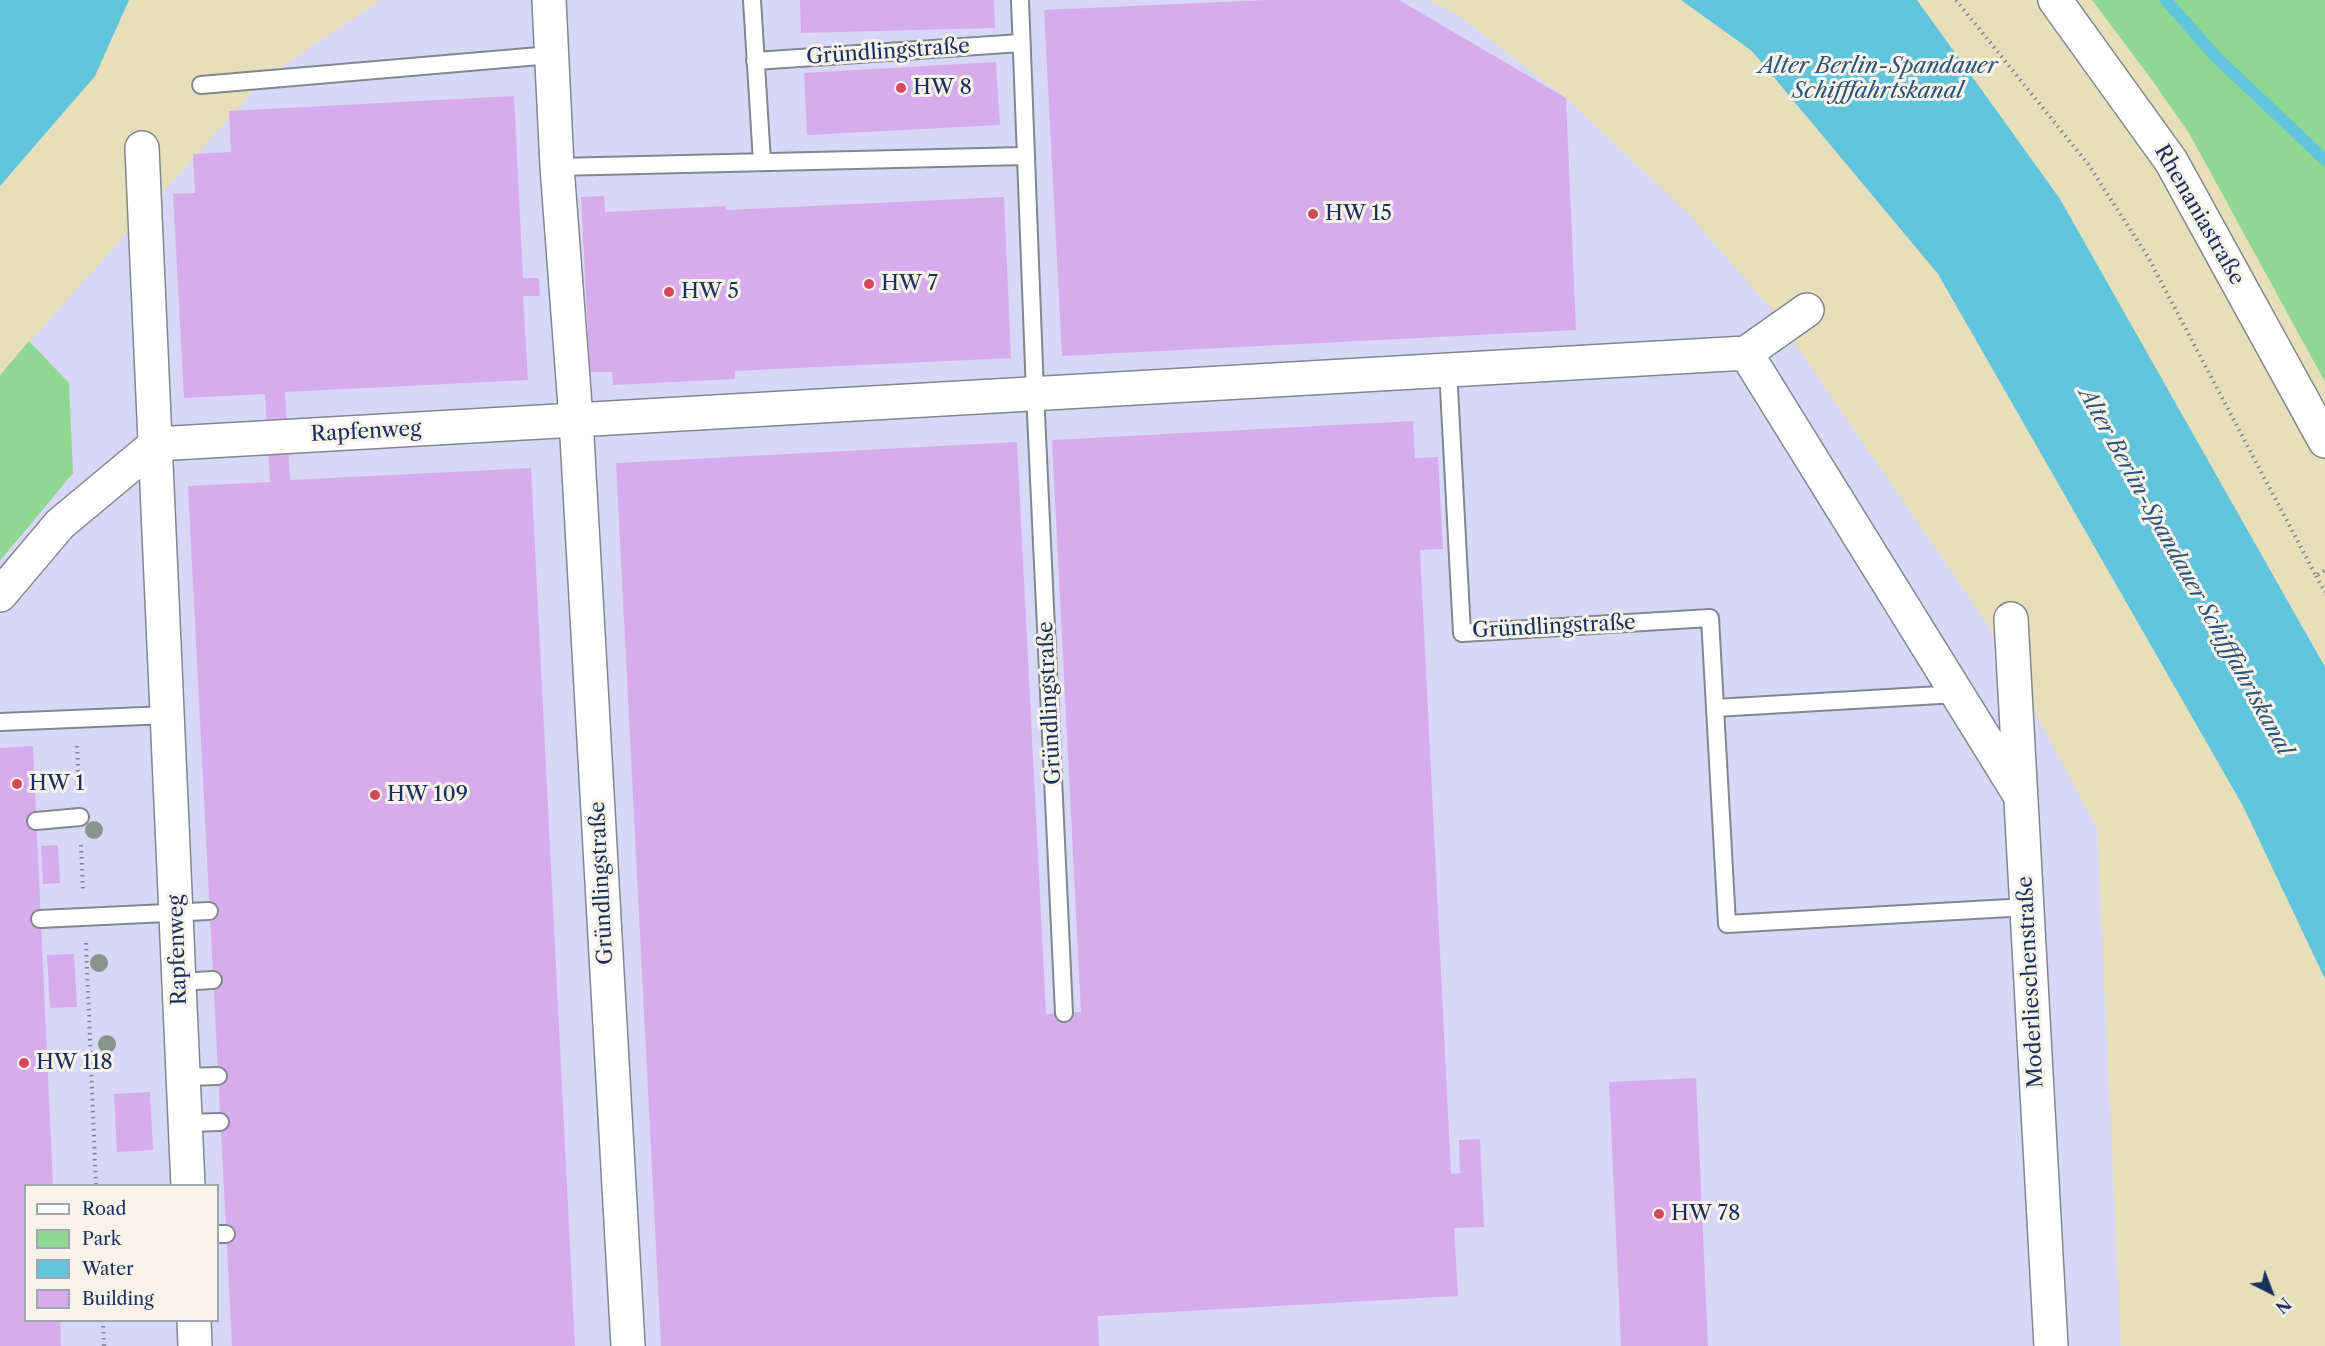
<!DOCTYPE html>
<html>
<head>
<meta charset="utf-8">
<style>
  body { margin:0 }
  #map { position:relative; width:2325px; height:1346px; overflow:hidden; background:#e7dfb9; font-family:"Libre Caslon Text",serif }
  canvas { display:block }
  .legend { position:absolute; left:24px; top:1184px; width:195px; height:138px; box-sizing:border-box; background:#f7f3e8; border:2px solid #9fa5b1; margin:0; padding:8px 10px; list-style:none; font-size:18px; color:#1b2f5e }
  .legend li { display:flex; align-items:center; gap:12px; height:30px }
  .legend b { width:30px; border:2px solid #9fa5b1 }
  .north { position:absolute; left:2241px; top:1262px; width:60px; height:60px; -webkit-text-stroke:4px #f7f3e8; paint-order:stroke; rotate:138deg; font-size:16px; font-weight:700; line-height:24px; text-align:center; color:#1b2f5e }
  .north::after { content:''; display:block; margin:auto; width:21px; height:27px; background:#1b2f5e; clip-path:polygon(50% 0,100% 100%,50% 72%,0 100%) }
</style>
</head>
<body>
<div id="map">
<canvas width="2325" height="1346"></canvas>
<ul class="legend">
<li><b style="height:8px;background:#fff"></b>Road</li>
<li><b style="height:16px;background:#90d791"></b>Park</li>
<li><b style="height:16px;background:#60c5dd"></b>Water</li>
<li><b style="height:16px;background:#d6acec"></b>Building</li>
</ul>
<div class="north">N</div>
</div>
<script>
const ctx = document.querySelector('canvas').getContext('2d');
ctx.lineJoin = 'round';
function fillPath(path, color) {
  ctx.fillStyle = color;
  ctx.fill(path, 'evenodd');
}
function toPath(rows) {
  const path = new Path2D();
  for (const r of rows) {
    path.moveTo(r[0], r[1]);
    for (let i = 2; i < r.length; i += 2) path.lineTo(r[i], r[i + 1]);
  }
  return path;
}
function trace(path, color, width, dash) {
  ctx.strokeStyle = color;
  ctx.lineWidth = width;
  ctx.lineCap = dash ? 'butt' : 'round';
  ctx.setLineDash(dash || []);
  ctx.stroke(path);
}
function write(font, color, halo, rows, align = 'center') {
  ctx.font = font + ' "Libre Caslon Text",serif';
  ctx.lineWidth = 6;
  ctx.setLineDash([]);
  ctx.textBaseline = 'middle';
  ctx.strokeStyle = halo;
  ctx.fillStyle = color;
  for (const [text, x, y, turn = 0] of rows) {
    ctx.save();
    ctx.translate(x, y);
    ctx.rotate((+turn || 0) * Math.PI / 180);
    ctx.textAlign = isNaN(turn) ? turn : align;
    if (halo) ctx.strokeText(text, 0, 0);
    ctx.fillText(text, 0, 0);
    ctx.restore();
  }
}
fillPath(toPath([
  [381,0,1429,0,1462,18,1566,98,1689,214,1772,310,1988,625,2097,828,2121,1346,0,1346,0,375,265,78],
  [26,1186,218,1186,218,1320,26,1320]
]), '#d9d7f8');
fillPath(toPath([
  [2092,0,2325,0,2325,382,2189,133,2149,76],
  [29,341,69,383,73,473,0,561,0,375]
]), '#90d791');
fillPath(toPath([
  [0,0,129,0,95,76,0,186],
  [1681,0,1917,0,2060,199,2325,667,2325,979,2243,806,1938,274,1752,51]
]), '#60c5dd');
trace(toPath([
  [2166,0,2215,56,2325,160]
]), '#60c5dd', 12);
fillPath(toPath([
  [800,0,994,0,995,28,801,33],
  [1266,0,1399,0,1566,98,1576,330,1062,356,1044,10],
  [996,62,1000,125,807,135,804,73],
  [514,96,523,278,539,278,540,296,523,296,528,380,285,392,290,480,531,468,575,1346,232,1346,188,486,270,482,265,394,184,398,173,194,195,193,193,154,231,152,229,111],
  [604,196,605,212,726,206,726,210,1004,197,1011,358,735,371,735,379,613,385,612,372,590,372,581,197],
  [1413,421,1415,458,1438,457,1443,549,1420,550,1451,1174,1460,1173,1459,1140,1480,1139,1484,1227,1454,1228,1458,1296,1098,1316,1099,1346,661,1346,616,463,1017,442,1046,1014,1081,1012,1052,440],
  [33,746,53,1186,26,1186,26,1320,60,1320,61,1346,0,1346,0,748],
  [58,845,60,883,43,884,41,846],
  [74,954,77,1007,50,1008,47,955],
  [1696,1078,1708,1346,1621,1346,1609,1082],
  [150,1092,153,1150,117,1152,114,1094]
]), '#d6acec');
const service = toPath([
  [752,0,762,162],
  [1020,0,1035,393,1064,1013],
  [755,61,1021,43],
  [201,85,551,55],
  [557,167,1025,156],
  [1448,369,1462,633,1710,618,1715,708],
  [1957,694,1715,708,1727,924,2027,907],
  [0,722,168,715],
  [36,821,80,817],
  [40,919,209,911],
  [179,982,213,980],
  [184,1077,218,1076],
  [186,1123,220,1122],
  [218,1234,226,1234]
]);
const minor = toPath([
  [549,0,557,167,576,419,628,1346],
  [142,148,188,1186],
  [1746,353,2018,792],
  [0,595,60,524,156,444,1746,353,1807,310],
  [2011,619,2051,1346],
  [194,1320,195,1346]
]);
const tertiary = toPath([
  [2055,0,2171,161,2325,441]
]);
trace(service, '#81878c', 20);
trace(minor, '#81878c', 36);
trace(tertiary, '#81878c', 36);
trace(toPath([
  [1956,0,2088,164,2148,257,2316,576,2325,570],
  [2316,576,2325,592],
  [77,746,79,789],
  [81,845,83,891],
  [86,943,96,1186],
  [103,1320,104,1346]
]), '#81878c', 4, [1.5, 4.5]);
trace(service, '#fff', 16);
trace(minor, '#fff', 33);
trace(tertiary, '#fff', 33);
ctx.fillStyle = '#87958e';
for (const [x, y] of [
  [94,830],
  [99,963],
  [107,1044]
]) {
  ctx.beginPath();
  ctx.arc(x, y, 9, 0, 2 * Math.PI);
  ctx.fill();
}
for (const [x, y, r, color] of [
  [901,88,6,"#d1495b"],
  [1313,214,6,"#d1495b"],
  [869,284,6,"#d1495b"],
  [669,292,6,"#d1495b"],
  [17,784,6,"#d1495b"],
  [375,795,6,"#d1495b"],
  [24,1063,6,"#d1495b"],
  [1659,1214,6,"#d1495b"]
]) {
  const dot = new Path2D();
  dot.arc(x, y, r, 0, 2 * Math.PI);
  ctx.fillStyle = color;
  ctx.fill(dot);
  trace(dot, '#f7f3e8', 2);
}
write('21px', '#1b2f5e', '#f7f3e8', [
  ["Gründlingstraße",888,52,-4],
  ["Rhenaniastraße",2199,215,60],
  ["Rapfenweg",366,432,-3],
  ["Gründlingstraße",1554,627,-3],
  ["Gründlingstraße",1050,703,-93],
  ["Gründlingstraße",602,883,-93],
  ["Rapfenweg",178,950,-92],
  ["Moderlieschenstraße",2031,982,-93]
]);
write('21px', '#1b2f5e', '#f7f3e8', [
  ["HW 8",913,88],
  ["HW 15",1325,214],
  ["HW 7",881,284],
  ["HW 5",681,292],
  ["HW 1",29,784],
  ["HW 109",387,795],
  ["HW 118",36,1063],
  ["HW 78",1671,1214]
], 'left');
write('italic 22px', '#2c547e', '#f7f3e8', [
  ["Alter Berlin-Spandauer",1878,67],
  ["Schifffahrtskanal",1878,92],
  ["Alter Berlin-Spandauer Schifffahrtskanal",2185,572,61]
]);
</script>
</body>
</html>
